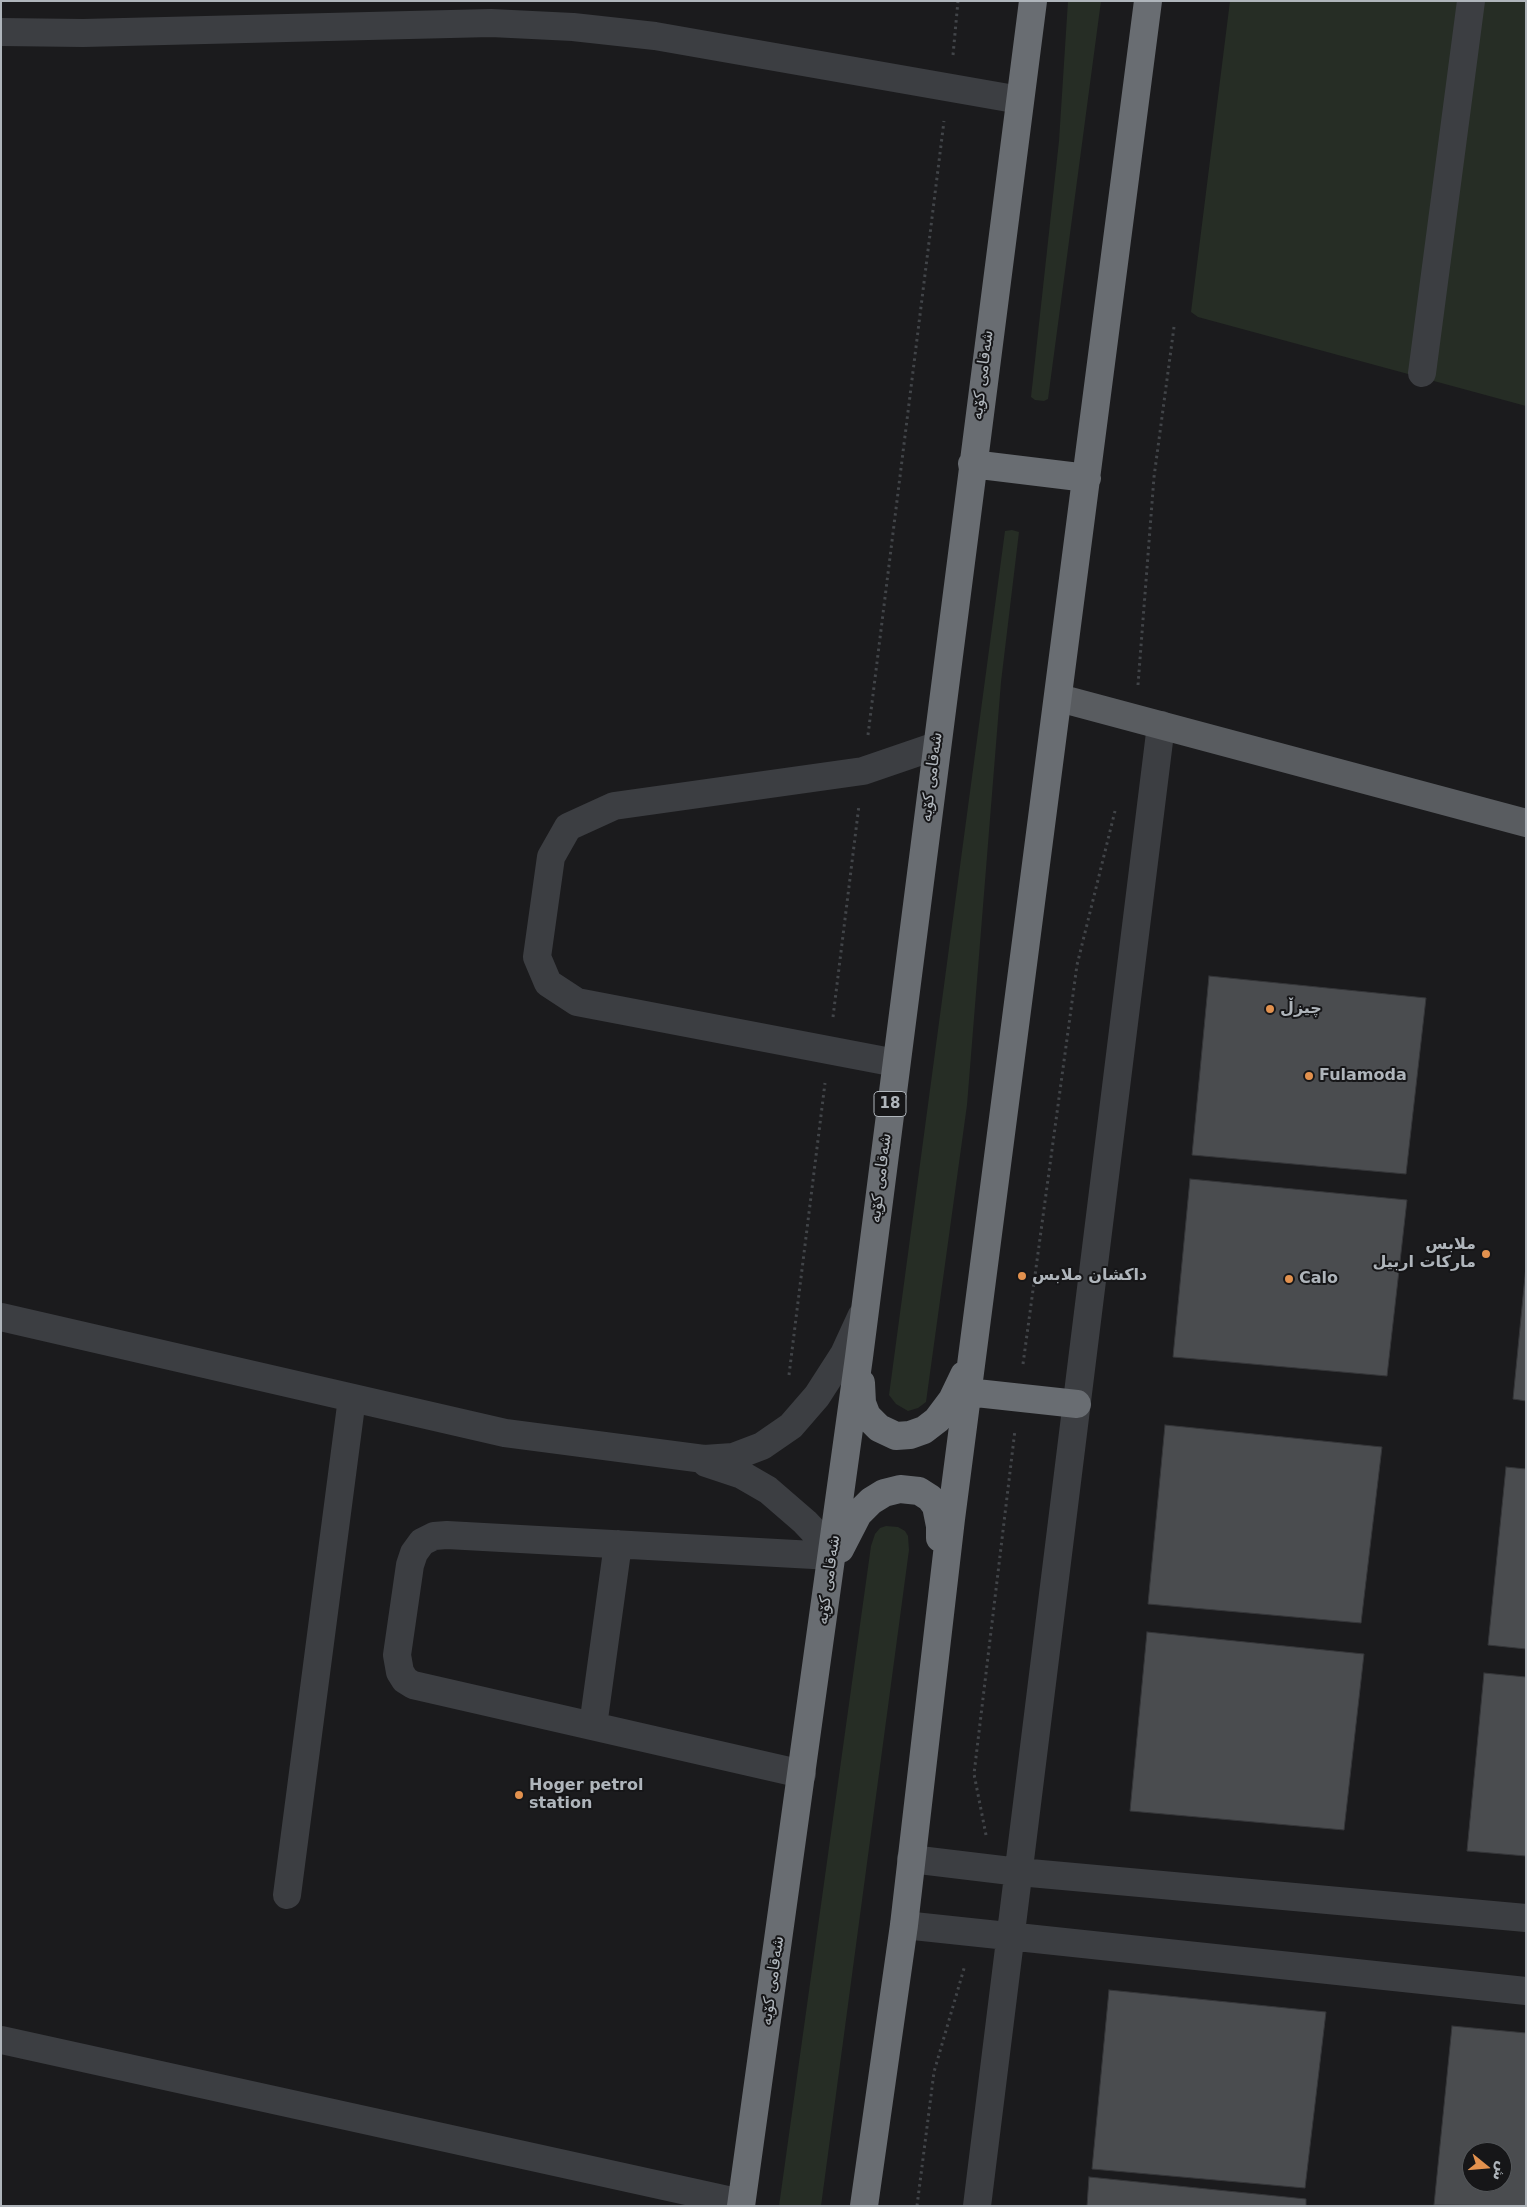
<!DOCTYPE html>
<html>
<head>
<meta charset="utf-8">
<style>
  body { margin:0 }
  #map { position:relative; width:1527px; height:2207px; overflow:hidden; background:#1b1b1d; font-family:"DejaVu Sans","Noto Sans Arabic",sans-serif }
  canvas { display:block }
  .frame { position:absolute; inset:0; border:2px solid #afb5bb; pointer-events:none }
  .north { position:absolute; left:1462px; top:2142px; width:50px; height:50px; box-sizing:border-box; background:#161618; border:1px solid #535659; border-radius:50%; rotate:107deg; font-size:14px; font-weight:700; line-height:20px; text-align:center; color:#afb5bb }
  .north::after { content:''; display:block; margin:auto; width:18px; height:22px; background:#e2914e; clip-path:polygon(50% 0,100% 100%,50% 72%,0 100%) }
</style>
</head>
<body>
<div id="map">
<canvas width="1527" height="2207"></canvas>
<div class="frame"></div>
<div class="north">ش</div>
</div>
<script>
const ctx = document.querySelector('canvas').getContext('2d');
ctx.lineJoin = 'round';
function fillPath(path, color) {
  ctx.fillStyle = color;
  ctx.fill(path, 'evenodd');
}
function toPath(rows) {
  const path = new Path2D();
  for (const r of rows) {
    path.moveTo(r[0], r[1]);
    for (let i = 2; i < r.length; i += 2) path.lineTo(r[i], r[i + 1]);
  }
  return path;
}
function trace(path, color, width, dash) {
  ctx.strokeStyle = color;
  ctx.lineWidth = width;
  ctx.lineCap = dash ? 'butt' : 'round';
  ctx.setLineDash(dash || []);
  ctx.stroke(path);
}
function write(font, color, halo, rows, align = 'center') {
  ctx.font = font + ' "DejaVu Sans","Noto Sans Arabic",sans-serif';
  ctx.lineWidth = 4;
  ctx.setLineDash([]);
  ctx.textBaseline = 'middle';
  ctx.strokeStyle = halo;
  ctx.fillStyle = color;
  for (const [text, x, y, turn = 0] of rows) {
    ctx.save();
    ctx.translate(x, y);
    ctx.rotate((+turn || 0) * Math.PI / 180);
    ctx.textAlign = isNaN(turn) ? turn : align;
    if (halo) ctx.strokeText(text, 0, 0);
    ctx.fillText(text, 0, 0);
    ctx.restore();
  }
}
fillPath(toPath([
  [1068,1,1101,1,1048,399,1044,401,1035,400,1031,397,1059,141],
  [1230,1,1526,1,1526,406,1198,317,1191,312],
  [1012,530,1019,532,1001,682,967,1105,926,1402,918,1408,908,1411,896,1404,889,1395,1005,531],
  [886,1526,898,1527,905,1531,908,1536,909,1550,821,2206,779,2206,871,1546,875,1534,880,1528]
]), '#262d25');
const building = toPath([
  [1209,976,1426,998,1406,1174,1192,1155,1209,976],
  [1190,1179,1407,1200,1387,1376,1173,1357,1190,1179],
  [1526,1266,1526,1401,1513,1399,1526,1266],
  [1165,1425,1382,1447,1361,1623,1148,1604,1165,1425],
  [1506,1467,1526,1469,1526,1649,1488,1645,1506,1467],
  [1147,1632,1364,1654,1344,1830,1130,1811,1147,1632],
  [1484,1673,1526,1677,1526,1856,1467,1851,1484,1673],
  [1109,1990,1326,2012,1305,2188,1092,2169,1109,1990],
  [1452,2026,1526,2033,1526,2206,1434,2205,1452,2026],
  [1472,2152,1502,2152,1502,2182,1472,2182,1472,2152],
  [1089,2177,1306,2199,1306,2206,1087,2206,1089,2177]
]);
fillPath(building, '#4a4c4f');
trace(building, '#353639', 1);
trace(toPath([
  [953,55,958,1],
  [1138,685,1154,477,1174,327],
  [868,735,944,121],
  [833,1017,859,805],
  [1023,1364,1077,965,1115,811],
  [789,1375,825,1083],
  [986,1835,974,1774,1015,1430],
  [917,2206,934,2072,965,1965]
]), '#424549', 3, [2.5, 4]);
trace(toPath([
  [1,32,83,33,491,23,573,27,655,36,1020,100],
  [1422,373,1471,1],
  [896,1063,577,1002,548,983,537,957,551,857,568,827,614,806,863,771,936,746],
  [1,1317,505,1433,704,1459,733,1457,762,1446,791,1426,817,1396,844,1354,861,1317],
  [706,1463,742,1475,768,1490,805,1522,823,1541,832,1556],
  [593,1726,618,1544],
  [802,1774,413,1685,405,1680,400,1672,397,1655,410,1565,414,1553,422,1542,434,1536,447,1535,832,1556],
  [911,1859,1019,1872,1526,1918],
  [287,1895,352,1398],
  [904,1925,1526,1991],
  [1,2040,741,2203],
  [977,2206,1161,725]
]), '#3c3e42', 28);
trace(toPath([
  [1059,698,1526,823]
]), '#595c60', 28);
trace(toPath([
  [972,464,1087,478],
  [861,1383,862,1403,867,1416,879,1428,896,1436,910,1435,924,1430,937,1420,952,1400,964,1375],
  [967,1392,1077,1404],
  [840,1549,858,1514,871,1501,884,1493,900,1489,919,1491,930,1498,936,1506,940,1526,940,1538],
  [741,2206,859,1357,1033,1],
  [864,2206,904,1925,951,1519,1148,1]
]), '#696d72', 28);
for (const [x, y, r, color] of [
  [1270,1009,5,"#e2914e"],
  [1309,1076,5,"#e2914e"],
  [1486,1254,5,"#e2914e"],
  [1022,1276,5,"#e2914e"],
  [1289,1279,5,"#e2914e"],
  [519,1795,5,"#e2914e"]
]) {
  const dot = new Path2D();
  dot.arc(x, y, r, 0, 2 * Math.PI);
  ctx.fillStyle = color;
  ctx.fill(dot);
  trace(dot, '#161618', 2);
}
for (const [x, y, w] of [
  [890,1104,32]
]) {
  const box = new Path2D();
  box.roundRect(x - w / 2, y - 12.5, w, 25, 4);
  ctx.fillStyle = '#161618';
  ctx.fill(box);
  trace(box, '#afb5bb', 1);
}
write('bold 15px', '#afb5bb', null, [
  ["18",890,1104]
]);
write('16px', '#afb5bb', '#161618', [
  ["شەقامی کۆیە",983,375,-83],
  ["شەقامی کۆیە",932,777,-83],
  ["شەقامی کۆیە",881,1178,-83],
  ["شەقامی کۆیە",829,1580,-82],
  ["شەقامی کۆیە",773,1981,-82]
]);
write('bold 16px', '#afb5bb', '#161618', [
  ["چیزڵ",1280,1009],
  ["Fulamoda",1319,1076],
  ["ملابس",1476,1245,"right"],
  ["ماركات اربيل",1476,1263,"right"],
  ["داكشان ملابس",1032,1276],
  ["Calo",1299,1279],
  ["Hoger petrol",529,1786],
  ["station",529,1804]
], 'left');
</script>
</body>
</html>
